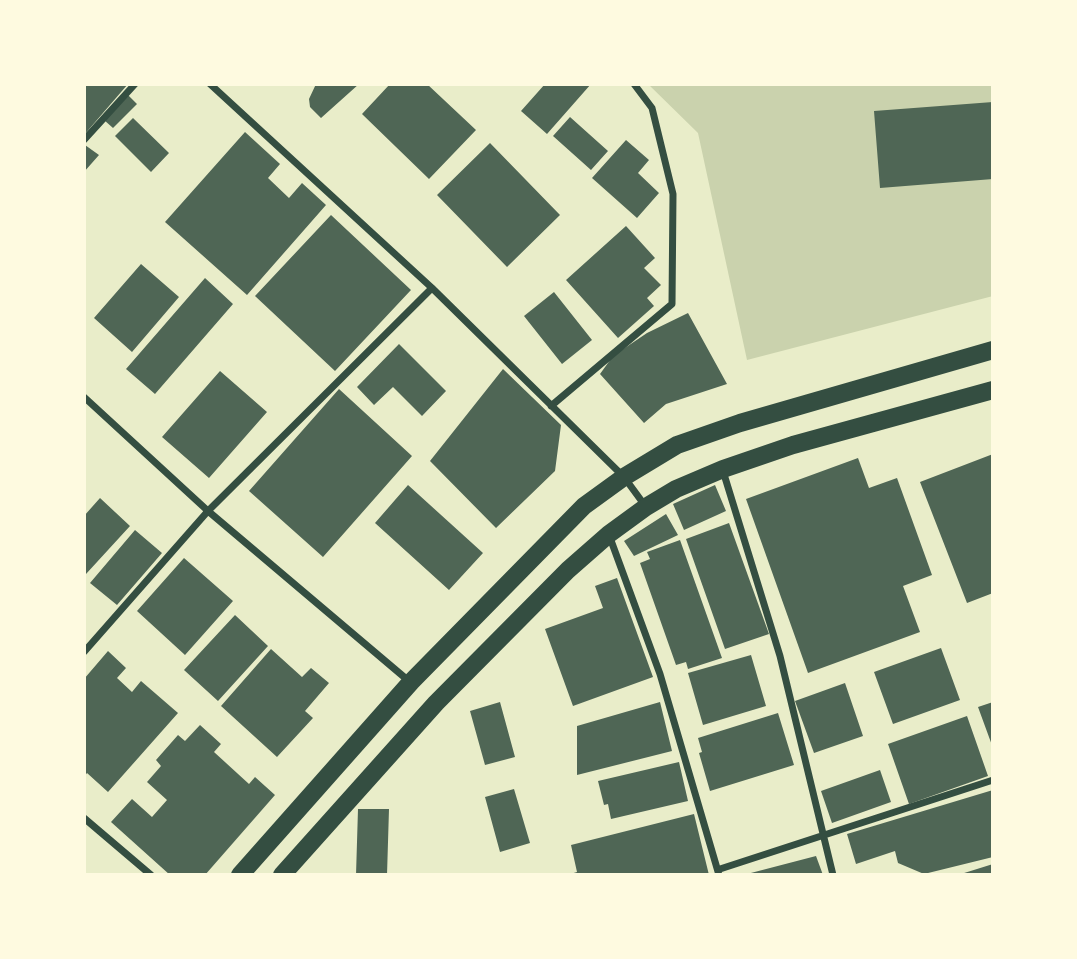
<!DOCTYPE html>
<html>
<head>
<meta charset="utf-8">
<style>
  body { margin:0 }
  #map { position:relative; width:1077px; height:959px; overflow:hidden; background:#e9edc9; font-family:"Archivo Narrow",sans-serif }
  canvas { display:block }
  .frame { position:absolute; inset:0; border:86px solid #fefae0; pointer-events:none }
</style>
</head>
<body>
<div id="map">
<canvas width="1077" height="959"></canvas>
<div class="frame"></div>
</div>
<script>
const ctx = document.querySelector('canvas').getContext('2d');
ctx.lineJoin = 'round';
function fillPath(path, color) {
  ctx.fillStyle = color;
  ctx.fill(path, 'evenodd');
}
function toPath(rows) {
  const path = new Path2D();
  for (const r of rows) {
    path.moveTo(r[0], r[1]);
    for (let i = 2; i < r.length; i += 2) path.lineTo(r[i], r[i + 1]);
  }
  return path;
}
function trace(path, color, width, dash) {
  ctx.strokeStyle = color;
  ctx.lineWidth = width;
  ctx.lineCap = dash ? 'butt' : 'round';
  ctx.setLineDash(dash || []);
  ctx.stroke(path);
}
fillPath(toPath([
  [648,84,993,84,993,296,747,360,698,133]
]), '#cad2ad');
fillPath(toPath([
  [84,84,128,84,84,135],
  [316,84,359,84,321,118,310,107,309,99],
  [390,84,427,84,476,130,429,179,362,114],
  [545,84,591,84,547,134,521,111],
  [128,95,137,104,113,128,104,120],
  [993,102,993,179,880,188,874,111],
  [570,117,608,151,591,170,553,136],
  [133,118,169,153,151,172,115,136],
  [245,132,280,164,268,178,289,198,302,183,326,205,247,295,165,222],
  [626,140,649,160,638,173,659,193,637,218,592,178],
  [490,143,560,215,507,267,437,195],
  [85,145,99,155,84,172,84,146],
  [331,215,411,290,335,371,255,296],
  [626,226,655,258,644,268,661,285,647,298,654,306,618,338,566,280],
  [141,264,179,297,132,352,94,318],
  [205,278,233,304,155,394,126,369],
  [554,292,592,340,562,364,524,316],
  [688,313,727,384,666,404,644,423,600,374,613,356,647,333],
  [399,344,446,391,422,416,393,387,374,405,357,387],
  [503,369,561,425,555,471,496,528,430,461],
  [220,371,267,412,209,478,162,437],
  [339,389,412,456,323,557,249,491],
  [993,454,993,593,967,603,920,482],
  [858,458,869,488,897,478,932,575,903,586,920,632,808,673,746,499],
  [408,485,483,553,449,590,375,523],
  [715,485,726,511,684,530,673,504],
  [100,498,130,526,86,574,84,516],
  [666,514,678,535,634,556,624,541],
  [729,523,769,634,725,649,686,539],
  [135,530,162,553,117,605,90,583],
  [680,540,722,658,688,669,686,662,676,665,640,563,650,559,647,552],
  [184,558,233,601,185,655,137,611],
  [617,578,653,677,573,706,545,629,603,608,595,586],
  [235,615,268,646,218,701,184,670],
  [941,648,960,700,893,724,874,672],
  [271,649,302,677,311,668,329,683,305,711,313,718,277,757,221,706],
  [108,651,126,668,117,678,132,692,141,681,178,713,108,792,87,773,84,777,84,679],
  [751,655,766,706,703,725,688,673],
  [845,683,863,736,814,753,795,701],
  [500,702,515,757,485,765,470,711],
  [660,702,672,751,577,775,577,726],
  [993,702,993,748,978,707],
  [778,713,794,765,710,791,699,753,702,752,698,738],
  [967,716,988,776,909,804,888,744],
  [200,725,221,744,214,752,249,784,255,777,275,795,205,875,170,875,111,822,132,799,152,817,167,800,147,782,161,766,156,760,178,735,185,741],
  [679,762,688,801,611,819,608,804,604,805,598,781],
  [880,770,891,802,832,823,821,791],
  [514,789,530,843,500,852,485,797],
  [993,790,993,857,924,874,898,863,895,851,856,864,847,834],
  [358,809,389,809,387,875,356,875],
  [694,814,709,875,567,875,577,872,571,845],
  [816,856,823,875,747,875,747,874],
  [993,864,993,875,961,875,961,874]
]), '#4f6655');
trace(toPath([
  [210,84,432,288,624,477,646,507],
  [84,140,135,84],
  [84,397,208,511,410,682],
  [551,406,672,304,673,194,652,108,634,84],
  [723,471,780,656,833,875],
  [609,535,660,674,719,875],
  [84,652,208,511,432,288],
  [84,818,151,875],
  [720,869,993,780]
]), '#344e41', 7);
trace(toPath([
  [240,875,411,682,584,506,624,477,677,445,740,423,993,350],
  [282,875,436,703,568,570,609,534,646,507,676,489,723,469,793,445,993,390]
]), '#344e41', 18);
</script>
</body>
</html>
